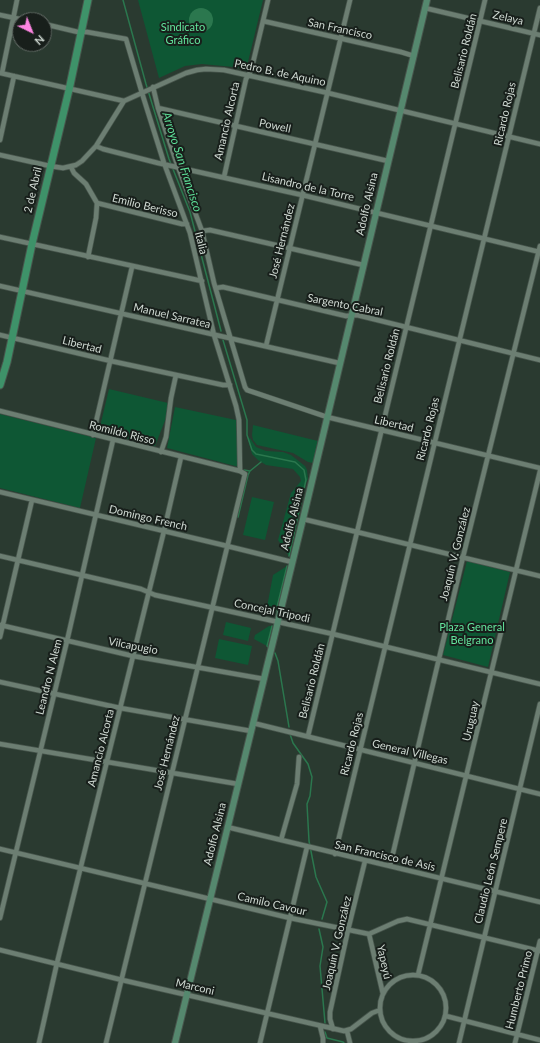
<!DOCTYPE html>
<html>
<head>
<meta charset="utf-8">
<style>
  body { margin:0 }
  #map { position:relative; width:540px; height:1043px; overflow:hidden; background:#2a3a30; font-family:Lato,sans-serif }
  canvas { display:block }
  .north { position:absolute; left:12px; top:12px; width:40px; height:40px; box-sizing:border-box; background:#181f1b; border:1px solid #626a65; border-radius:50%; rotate:137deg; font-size:11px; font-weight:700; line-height:16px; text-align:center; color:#d0dad3 }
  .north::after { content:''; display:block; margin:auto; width:14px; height:18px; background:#fd86e2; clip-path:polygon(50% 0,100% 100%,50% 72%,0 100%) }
</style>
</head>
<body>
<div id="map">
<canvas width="540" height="1043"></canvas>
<div class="north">N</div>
</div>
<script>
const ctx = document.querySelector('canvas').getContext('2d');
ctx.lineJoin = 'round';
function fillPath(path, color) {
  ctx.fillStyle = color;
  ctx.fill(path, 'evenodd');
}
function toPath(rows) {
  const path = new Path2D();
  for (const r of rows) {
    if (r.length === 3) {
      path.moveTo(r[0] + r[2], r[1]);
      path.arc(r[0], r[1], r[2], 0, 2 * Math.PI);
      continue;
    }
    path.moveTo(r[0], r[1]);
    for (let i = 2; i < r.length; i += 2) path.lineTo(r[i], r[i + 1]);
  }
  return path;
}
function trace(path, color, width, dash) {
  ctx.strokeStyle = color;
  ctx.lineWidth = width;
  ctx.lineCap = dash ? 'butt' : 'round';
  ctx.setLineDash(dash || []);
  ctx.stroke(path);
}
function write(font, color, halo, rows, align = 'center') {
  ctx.font = font + ' Lato,sans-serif';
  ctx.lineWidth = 4;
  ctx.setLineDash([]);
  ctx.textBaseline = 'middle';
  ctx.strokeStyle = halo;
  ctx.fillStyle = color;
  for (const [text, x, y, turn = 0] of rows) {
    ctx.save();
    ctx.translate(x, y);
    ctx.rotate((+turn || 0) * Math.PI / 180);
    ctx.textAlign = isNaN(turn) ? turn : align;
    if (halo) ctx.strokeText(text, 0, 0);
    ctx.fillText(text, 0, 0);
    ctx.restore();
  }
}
fillPath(toPath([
  [138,0,263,0,247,66,244,68,202,64,185,66,159,78],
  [109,389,168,403,166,418,155,446,99,431],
  [175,407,236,420,239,458,237,463,239,467,167,448],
  [0,414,96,438,80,508,0,488],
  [253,425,318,441,313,463,308,462,293,453,257,445,253,440,252,435],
  [250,438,256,447,266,451,283,452,291,455,305,466,307,470,308,479,305,484,289,556,278,540,291,493,301,481,300,477,293,469,266,465,258,460,252,454,248,439],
  [252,497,274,502,265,540,243,535],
  [467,561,510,572,488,667,443,655],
  [287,566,276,611,275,615,267,607,273,575],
  [226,622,251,628,248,641,223,635],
  [269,626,272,626,267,646,254,639,255,635],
  [219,639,252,646,248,665,215,658]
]), '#0e5734');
fillPath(toPath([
  [201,20,12]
]), '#2b774e');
trace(toPath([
  [123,0,146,84,169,159,190,212,221,331],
  [223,340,247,420,247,435,252,450,256,454,295,462,304,470,306,480,289,556],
  [244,470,250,471,261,462],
  [238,517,248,475,250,471],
  [276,611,287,566],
  [268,647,267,646,272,626],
  [275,653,278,661,289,727],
  [290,734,293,743,308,764,312,777,310,796,307,804,309,841,316,877,327,902,322,919],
  [319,929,323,947,320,966,325,1023],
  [325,1032,327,1038,343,1042,344,1043]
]), '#2b774e', 1.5);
const street = toPath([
  [425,8,540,35],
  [0,15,24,20],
  [263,21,401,52,414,56],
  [44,24,78,32,87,32,126,39,142,93,164,163,190,233,214,335,236,406,239,420,240,471],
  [0,73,124,101],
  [2,73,17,0],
  [153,87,158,108,178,167,202,231,214,283,245,387,247,390,327,417,540,468],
  [158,108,388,161],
  [0,140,14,76],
  [96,146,103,149,158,163,302,195,540,252],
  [0,155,50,166,63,168,76,165,82,161,96,146,124,101,186,73,197,70,206,69,224,70,328,93,540,144],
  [71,167,74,173,86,184,97,203,96,218,88,257],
  [224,177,246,79,251,71,268,0],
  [97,203,182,224,187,224],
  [202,231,210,230,363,265],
  [0,237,202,281],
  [0,286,339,363],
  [216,288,223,287,346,316,357,315,540,360],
  [0,335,111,361,223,385,230,385],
  [266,346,350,0],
  [0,411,240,471,245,474,106,1043],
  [93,435,132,267],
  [161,452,166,437,171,398,176,375],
  [0,492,227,546,292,562],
  [303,519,540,576],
  [0,556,141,589,155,595,333,634,540,684],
  [0,625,133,656,264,679],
  [0,637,32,500],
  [0,682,120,708,251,731],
  [253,723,540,794],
  [308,736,485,0],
  [0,744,238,784],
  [227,827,540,902],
  [281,840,297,784,299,757],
  [0,849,290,918,369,934,398,921,407,919,540,951],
  [335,854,540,8],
  [390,866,463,557,540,246],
  [0,918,67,641,113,440],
  [369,934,383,994],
  [0,950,122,980,344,1031,351,1029,372,1013,380,1010],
  [413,1008,33],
  [418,975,540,471],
  [446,1016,540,1040],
  [320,1026,323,1038,323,1043],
  [333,1029,330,1019,330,1012,348,930,365,861],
  [347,1031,350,1043],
  [39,1043,57,963,164,531,181,457],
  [260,1043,307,847],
  [459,1043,540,704],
  [515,1043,540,941]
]);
const secondary = toPath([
  [175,1043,303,519,427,0]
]);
const primary = toPath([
  [0,385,7,362,32,244,69,90,88,0]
]);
trace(street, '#47554c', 6);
trace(secondary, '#47554c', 8);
trace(primary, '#47554c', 9);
trace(street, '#6c7e72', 4.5);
trace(secondary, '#55886e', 6);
trace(primary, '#3e9269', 7);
write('11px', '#d0dad3', '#181f1b', [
  ["Zelaya",508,18,13],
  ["San Francisco",340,29,12],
  ["Belisario Roldán",464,51,-76],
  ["Pedro B. de Aquino",280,73,12],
  ["Ricardo Rojas",505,114,-77],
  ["Amancio Alcorta",227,121,-77],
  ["Powell",275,126,12],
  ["Lisandro de la Torre",308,187,13],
  ["2 de Abril",33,190,-77],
  ["Adolfo Alsina",367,204,-77],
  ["Emilio Berisso",145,206,14],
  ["José Hernández",282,241,-76],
  ["Italia",201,243,76],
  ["Sargento Cabral",345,305,11],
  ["Manuel Sarratea",172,316,13],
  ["Libertad",82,345,14],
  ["Belisario Roldán",387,366,-76],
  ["Libertad",394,424,13],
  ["Ricardo Rojas",428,429,-76],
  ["Romildo Risso",122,433,14],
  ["Domingo French",148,518,13],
  ["Adolfo Alsina",292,519,-76],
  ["Joaquín V. González",455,554,-76],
  ["Concejal Tripodi",272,611,12],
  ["Vilcapugio",133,646,11],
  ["Leandro N Alem",49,677,-76],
  ["Belisario Roldán",312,681,-76],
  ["Uruguay",471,721,-77],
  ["Ricardo Rojas",352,744,-76],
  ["Amancio Alcorta",101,748,-76],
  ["General Villegas",410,752,13],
  ["José Hernández",167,753,-76],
  ["Adolfo Alsina",215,834,-76],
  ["San Francisco de Asís",385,856,13],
  ["Claudio León Sempere",491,871,-76],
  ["Camilo Cavour",272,904,13],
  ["Joaquín V. González",337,943,-77],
  ["Yapeyú",384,962,77],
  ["Marconi",195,987,13],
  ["Humberto Primo",519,990,-76]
]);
write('11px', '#63e59d', '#181f1b', [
  ["Sindicato",183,27],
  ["Gráfico",183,40],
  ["Plaza General",472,627],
  ["Belgrano",472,640]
]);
write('italic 12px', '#5ddf98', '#181f1b', [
  ["Arroyo San Francisco",182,162,72]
]);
</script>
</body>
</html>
